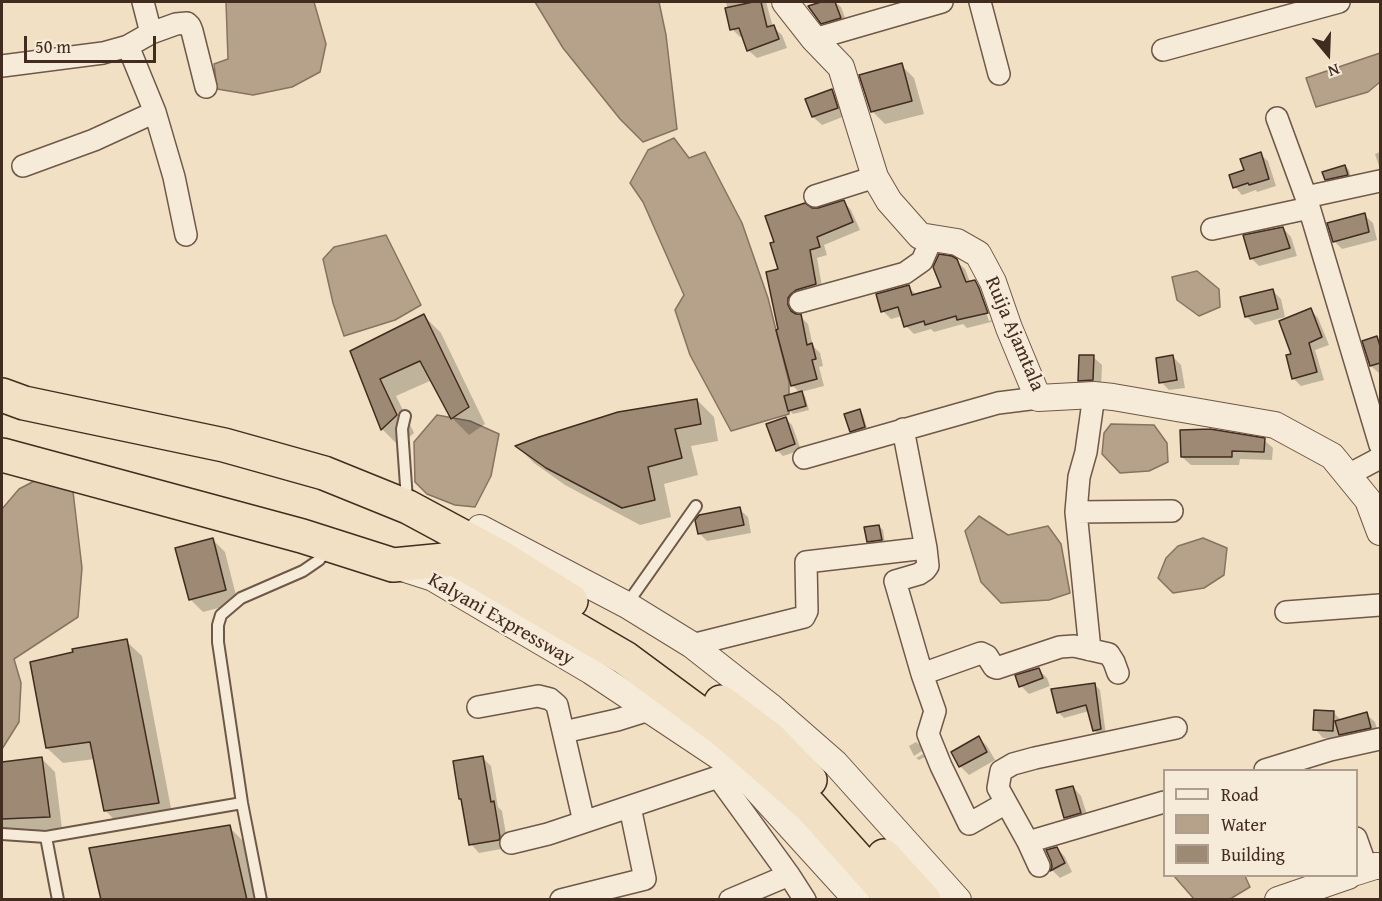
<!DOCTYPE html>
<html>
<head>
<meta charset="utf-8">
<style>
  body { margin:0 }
  #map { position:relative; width:1382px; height:901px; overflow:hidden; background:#f1e0c3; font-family:"Gentium Book Plus",serif }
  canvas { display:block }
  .frame { position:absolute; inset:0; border:3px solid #422b1f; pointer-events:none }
  .legend { position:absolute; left:1163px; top:769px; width:195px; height:108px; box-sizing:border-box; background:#f6ebd8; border:2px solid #ae9e8e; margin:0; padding:8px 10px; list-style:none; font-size:18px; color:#422b1f }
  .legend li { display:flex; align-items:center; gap:12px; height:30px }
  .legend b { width:30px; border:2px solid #ae9e8e }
  .north { position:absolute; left:1298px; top:24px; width:60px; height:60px; -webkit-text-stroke:4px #f6ebd8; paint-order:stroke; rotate:161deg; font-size:16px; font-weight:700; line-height:24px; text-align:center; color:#422b1f }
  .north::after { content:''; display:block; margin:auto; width:21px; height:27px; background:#422b1f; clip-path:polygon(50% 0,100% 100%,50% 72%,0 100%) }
  .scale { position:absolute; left:24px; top:36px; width:132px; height:27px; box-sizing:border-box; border:3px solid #422b1f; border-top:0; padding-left:8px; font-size:18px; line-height:21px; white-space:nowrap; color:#422b1f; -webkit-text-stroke:4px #f6ebd8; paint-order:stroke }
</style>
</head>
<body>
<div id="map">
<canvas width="1382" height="901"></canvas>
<div class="frame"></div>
<ul class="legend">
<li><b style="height:8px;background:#f6ebd8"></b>Road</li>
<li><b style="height:16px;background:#b6a28b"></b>Water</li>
<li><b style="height:16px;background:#9d8974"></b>Building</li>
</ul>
<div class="north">N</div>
<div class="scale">50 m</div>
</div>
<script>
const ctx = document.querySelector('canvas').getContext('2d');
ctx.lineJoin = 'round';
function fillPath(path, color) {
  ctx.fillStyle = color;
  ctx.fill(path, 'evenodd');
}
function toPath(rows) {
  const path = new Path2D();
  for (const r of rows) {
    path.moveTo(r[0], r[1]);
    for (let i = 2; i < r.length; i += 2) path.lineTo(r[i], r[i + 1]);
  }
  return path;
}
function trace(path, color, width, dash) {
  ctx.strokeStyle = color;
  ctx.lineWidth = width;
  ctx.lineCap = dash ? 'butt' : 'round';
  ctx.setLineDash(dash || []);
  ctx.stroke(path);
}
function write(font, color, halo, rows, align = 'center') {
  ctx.font = font + ' "Gentium Book Plus",serif';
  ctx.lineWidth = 4.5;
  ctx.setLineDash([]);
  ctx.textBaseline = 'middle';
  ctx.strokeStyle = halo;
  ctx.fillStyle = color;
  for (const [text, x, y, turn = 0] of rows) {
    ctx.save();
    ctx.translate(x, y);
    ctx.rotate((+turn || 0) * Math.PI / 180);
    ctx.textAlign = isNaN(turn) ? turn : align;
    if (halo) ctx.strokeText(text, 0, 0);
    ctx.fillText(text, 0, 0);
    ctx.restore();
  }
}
const water = toPath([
  [226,2,314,2,326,44,320,72,292,87,253,95,217,89,214,64,228,59,226,2],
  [535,2,659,2,666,35,677,129,643,142,620,119,563,48,535,2],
  [1380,53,1380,82,1368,92,1316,107,1306,78,1380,53],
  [674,138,689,158,705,152,742,223,768,298,789,382,789,414,731,431,690,355,675,310,684,295,643,202,630,183,648,150,674,138],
  [386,235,421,305,395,320,344,336,333,303,323,259,334,247,386,235],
  [1197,271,1219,289,1220,307,1199,316,1177,300,1172,277,1197,271],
  [437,415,470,421,499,434,491,476,475,507,455,505,427,494,415,482,414,442,437,415],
  [1111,424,1154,425,1167,443,1168,462,1149,471,1120,473,1102,454,1104,433,1111,424],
  [46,475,72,483,82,568,78,617,14,659,21,683,19,722,2,749,2,509,19,489,46,475],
  [979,516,1008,535,1048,526,1061,544,1070,593,1049,600,1001,603,981,582,965,531,979,516],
  [1203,538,1227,548,1224,575,1204,588,1173,593,1158,578,1166,558,1178,546,1203,538],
  [1174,876,1245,876,1250,887,1230,899,1194,899,1174,876]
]);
fillPath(water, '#b6a28b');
trace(water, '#887260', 1.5);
fillPath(toPath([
  [726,2,766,2,773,27,782,35,787,48,757,58,748,50,743,36,740,37,732,29],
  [825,2,835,2,841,7,848,26,831,31,822,23,810,7],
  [901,65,914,78,924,114,885,124,872,111],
  [832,91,840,99,845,116,822,125,813,117,807,100],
  [1380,152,1380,169,1375,154],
  [1260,154,1268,161,1276,186,1257,192,1256,190,1242,195,1235,187],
  [1345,166,1349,170,1351,178,1330,183,1326,179],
  [844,202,851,210,860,230,824,245,827,255,817,258,823,292,795,308,795,316,800,316,808,324,813,346,820,353,823,366,819,367,824,386,801,392,805,396,809,410,793,414,789,410,800,393,792,385,780,330,779,270,811,210],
  [1364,215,1373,223,1377,240,1342,249,1334,241],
  [1283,228,1291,237,1297,256,1259,266,1251,258],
  [956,261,965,269,970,282,974,281,983,290,995,321,967,328,963,324,934,332,931,329,914,334,906,326,902,316,891,319,883,311,908,287,917,295,943,288],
  [978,288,981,288,992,320,989,321],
  [1272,290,1281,299,1285,317,1255,325,1246,316],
  [1311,310,1318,318,1329,345,1315,350,1324,380,1301,386,1294,379,1288,356,1293,355],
  [424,316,441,333,485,424,469,435,452,418,432,380,396,396,414,433,399,446,382,429,352,351],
  [1377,338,1380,342,1380,374,1371,366],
  [1093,357,1102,365,1101,388,1088,389,1079,380],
  [1173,357,1181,365,1185,388,1169,390,1161,382],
  [697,400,714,417,718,441,691,446,698,475,664,484,671,517,640,525,565,485,534,463,518,447],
  [860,411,863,415,868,431,855,435,851,431],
  [785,418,792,425,801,450,783,456,777,450],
  [1264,440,1273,448,1272,460,1240,459,1239,465,1191,465,1182,457],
  [739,509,748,517,751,533,707,541,699,533],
  [879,526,883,530,885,544,872,545,868,541],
  [213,540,225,552,238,603,203,612,190,599],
  [126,641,142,656,173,819,121,827,106,811,95,759,63,763,47,748],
  [1038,669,1047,678,1050,686,1029,694,1021,686],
  [1094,684,1100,690,1106,735,1100,736,1094,730,1089,711,1064,718,1058,712],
  [1333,712,1342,721,1366,714,1375,722,1379,736,1348,743,1341,735,1341,738,1323,738,1315,729],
  [979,738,987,746,995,760,969,775,960,766],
  [916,742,920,745,922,751,914,756,909,746],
  [923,754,925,757,919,760,916,758],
  [482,757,491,766,498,807,502,811,508,846,507,848,479,853,471,844],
  [42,759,55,772,62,829,2,832,2,763],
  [1073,787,1081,796,1089,821,1074,826,1066,817],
  [229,827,246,844,259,900,103,900],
  [1057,848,1065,857,1072,872,1060,878,1052,870]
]), '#0003');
const building = toPath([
  [753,2,761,2,767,27,774,25,779,39,747,51,739,28,730,30,725,8,753,2],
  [821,2,835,2,841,18,821,24,808,6,821,2],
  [902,63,912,101,871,112,859,75,902,63],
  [832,89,838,108,812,117,805,99,832,89],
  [1261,152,1269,179,1249,185,1248,183,1233,188,1229,175,1244,170,1240,159,1261,152],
  [1345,165,1348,175,1325,180,1322,172,1345,165],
  [844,200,853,222,817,237,820,247,810,250,816,284,796,290,791,294,788,298,788,305,791,311,796,314,801,314,807,345,812,343,816,359,812,360,817,379,791,386,776,330,778,329,766,272,778,269,770,243,774,242,765,216,805,203,812,208,818,208,844,200],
  [1365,213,1369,232,1333,242,1327,223,1365,213],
  [1283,227,1290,248,1250,259,1243,235,1283,227],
  [939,254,952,256,957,259,966,282,975,280,979,288,988,313,957,320,956,316,925,325,924,321,904,327,898,307,881,312,876,294,909,285,912,295,941,287,933,267,939,254],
  [1273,289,1278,309,1245,317,1240,297,1273,289],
  [1311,308,1322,337,1309,343,1317,372,1292,379,1286,355,1291,354,1279,321,1311,308],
  [424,314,469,407,451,419,420,361,380,379,397,415,381,430,350,351,424,314],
  [1377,336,1380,346,1380,363,1370,366,1362,341,1377,336],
  [1079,355,1094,355,1093,380,1078,381,1079,355],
  [1173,355,1177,380,1159,383,1156,358,1173,355],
  [802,391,806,406,788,411,784,396,802,391],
  [697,399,701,424,675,429,682,458,648,467,655,500,622,508,546,468,515,446,539,437,618,412,697,399],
  [860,409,865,427,850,432,844,414,860,409],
  [786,417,795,444,776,451,766,424,786,417],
  [1210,429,1265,438,1264,452,1232,451,1232,457,1181,457,1180,430,1210,429],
  [740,507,744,525,698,534,695,520,699,515,740,507],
  [879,525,882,540,867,542,864,527,879,525],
  [213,538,226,590,189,600,175,548,213,538],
  [127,639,159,803,104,811,90,742,46,748,30,662,73,652,72,649,127,639],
  [1039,668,1043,678,1019,687,1015,675,1039,668],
  [1095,683,1101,729,1093,731,1086,705,1057,713,1051,689,1095,683],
  [1314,710,1334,711,1333,731,1313,730,1314,710],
  [1367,712,1371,728,1339,735,1335,721,1367,712],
  [979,736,987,752,959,767,951,752,979,736],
  [483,756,491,802,494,801,500,837,499,840,469,845,461,799,459,799,453,761,483,756],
  [42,757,50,817,2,819,2,762,42,757],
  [1073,786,1081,813,1064,818,1056,790,1073,786],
  [230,825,247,900,101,900,89,848,230,825],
  [1057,847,1065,863,1050,871,1052,867,1051,861,1046,850,1057,847]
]);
fillPath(building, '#9d8974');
trace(building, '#422b1f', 1.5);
const service = toPath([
  [405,416,402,429,407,500],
  [627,604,696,506],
  [2,834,46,837,242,803],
  [46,837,58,900],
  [261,900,242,803,218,642,218,625,221,615,241,598,303,571,319,560,328,548]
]);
const minor = toPath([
  [143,2,151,33],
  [980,2,999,74],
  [814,39,942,2],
  [128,46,155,112,174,177,186,235],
  [1163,50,1339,2],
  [2,66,103,53,128,46,151,33,176,24,187,23,190,26,192,31,206,87],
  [1277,118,1306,197,1380,445],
  [23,166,94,140,155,112],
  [815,196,875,177],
  [1306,197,1380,181],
  [1212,229,1309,208],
  [800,302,905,273,922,261,932,238],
  [903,429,926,548,928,566,925,570,919,574,895,581,922,674,935,711,928,734,941,766,969,824,1006,803],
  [804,458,998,403,1038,398],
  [1348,475,1380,458],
  [1076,512,1172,511],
  [1286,612,1380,605],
  [692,645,804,617,807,611,806,562,926,548],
  [1090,650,1076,512,1079,477,1086,452,1094,395],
  [922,674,981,653,987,656,994,667,997,668,1060,647,1074,646,1109,654,1114,662,1118,673],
  [478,707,538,696,550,699,557,705,584,822],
  [564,732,617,720,649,710],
  [1265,770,1330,750,1380,739],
  [729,772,718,777,789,875,805,900],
  [1356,838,1367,869],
  [1028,842,1164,802],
  [511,843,548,834,718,777],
  [1039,866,1028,842,998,788,1001,771,1013,764,1035,758,1176,728],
  [561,900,645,879,630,807],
  [730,900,789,875]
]);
const tertiary = toPath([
  [785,2,814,39,841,67,875,177,889,201,920,236,957,242,978,254,993,282,1009,328,1038,398,1094,395,1113,397,1275,425,1332,456,1368,500,1380,532],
  [480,528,627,605,692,645,771,707,835,763,958,900],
  [402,568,433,578,591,671,738,769,857,900],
  [1356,872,1375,866,1380,866],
  [1278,900,1348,876]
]);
const trunk = toPath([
  [2,395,24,403,224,445,324,473,408,507,499,556],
  [2,455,302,536,393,565,455,559]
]);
const motorway = toPath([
  [499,556,571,601],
  [455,559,625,658,725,732,810,806,894,900],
  [721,702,769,738,810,780],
  [884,856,924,900]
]);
trace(service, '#6e5848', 14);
trace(minor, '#6e5848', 24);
trace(tertiary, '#6e5848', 28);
trace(trunk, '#422b1f', 36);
trace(motorway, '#422b1f', 36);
trace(service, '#f6ebd8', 10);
trace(minor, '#f6ebd8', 21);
trace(tertiary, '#f6ebd8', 26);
trace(trunk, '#f1e0c3', 33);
trace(motorway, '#f1e0c3', 33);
write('20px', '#422b1f', '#f6ebd8', [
  ["Ruija Ajamtala",1014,334,67],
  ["Kalyani Expressway",501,620,30]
]);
</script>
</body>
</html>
